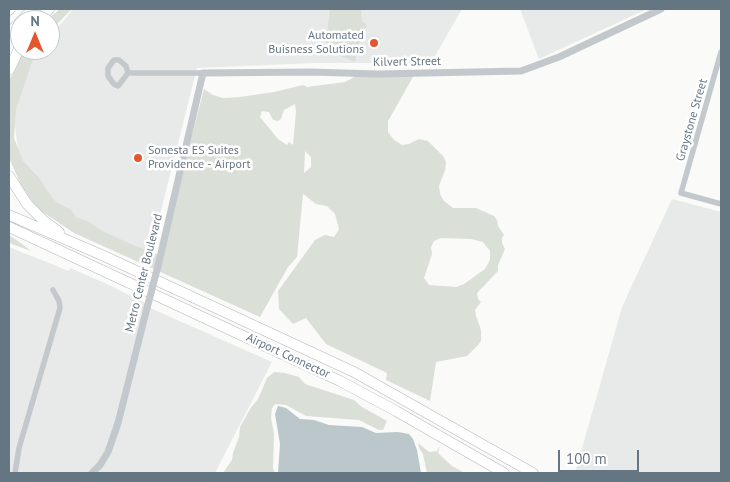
<!DOCTYPE html>
<html>
<head>
<meta charset="utf-8">
<style>
  body { margin:0 }
  #map { position:relative; width:730px; height:482px; overflow:hidden; background:#fafaf8; font-family:"PT Sans",sans-serif }
  canvas { display:block }
  .frame { position:absolute; inset:0; border:10px solid #657683; pointer-events:none }
  .north { position:absolute; left:10px; top:10px; width:50px; height:50px; box-sizing:border-box; background:#fff; border:1px solid #c1c8cd; border-radius:50%; rotate:0deg; font-size:14px; font-weight:700; line-height:20px; text-align:center; color:#657683 }
  .north::after { content:''; display:block; margin:auto; width:18px; height:22px; background:#e4572e; clip-path:polygon(50% 0,100% 100%,50% 72%,0 100%) }
  .scale { position:absolute; left:558px; top:450px; width:81px; height:22px; box-sizing:border-box; border:2px solid #657683; border-top:0; padding-left:6px; font-size:15px; line-height:18px; white-space:nowrap; color:#657683; -webkit-text-stroke:4px #fff; paint-order:stroke }
</style>
</head>
<body>
<div id="map">
<canvas width="730" height="482"></canvas>
<div class="frame"></div>
<div class="north">N</div>
<div class="scale">100 m</div>
</div>
<script>
const ctx = document.querySelector('canvas').getContext('2d');
ctx.lineJoin = 'round';
function fillPath(path, color) {
  ctx.fillStyle = color;
  ctx.fill(path, 'evenodd');
}
function toPath(rows) {
  const path = new Path2D();
  for (const r of rows) {
    path.moveTo(r[0], r[1]);
    for (let i = 2; i < r.length; i += 2) path.lineTo(r[i], r[i + 1]);
  }
  return path;
}
function trace(path, color, width, dash) {
  ctx.strokeStyle = color;
  ctx.lineWidth = width;
  ctx.lineCap = dash ? 'butt' : 'round';
  ctx.setLineDash(dash || []);
  ctx.stroke(path);
}
function write(font, color, halo, rows, align = 'center') {
  ctx.font = font + ' "PT Sans",sans-serif';
  ctx.lineWidth = 5;
  ctx.setLineDash([]);
  ctx.textBaseline = 'middle';
  ctx.strokeStyle = halo;
  ctx.fillStyle = color;
  for (const [text, x, y, turn = 0] of rows) {
    ctx.save();
    ctx.translate(x, y);
    ctx.rotate((+turn || 0) * Math.PI / 180);
    ctx.textAlign = isNaN(turn) ? turn : align;
    if (halo) ctx.strokeText(text, 0, 0);
    ctx.fillText(text, 0, 0);
    ctx.restore();
  }
}
fillPath(toPath([
  [73,9,462,9,431,63,315,63,197,68,148,262,87,238,20,165,13,110,30,62,39,50,50,50,50,37],
  [520,9,647,9,539,59],
  [672,199,721,212,721,473,575,473,622,307],
  [9,247,69,271,70,268,107,284,147,304,148,307,272,362,215,473,9,473]
]), '#e8e9e9');
fillPath(toPath([
  [60,9,72,9,58,23,50,34,50,20,47,20],
  [330,9,361,9,362,21,367,25,358,46,355,62,334,53,326,42],
  [24,50,39,50,34,57,16,109,14,138,23,161,40,179,45,188,56,202,70,209,76,217,89,222,102,231,131,244,161,256,204,89,213,95,223,98,240,97,274,92,303,85,307,87,345,82,356,76,414,75,388,121,388,132,394,140,402,145,409,144,419,139,428,141,443,156,446,162,445,170,439,186,440,194,444,201,453,208,476,208,494,216,497,220,498,226,504,235,502,238,502,243,505,249,498,265,498,271,477,293,478,299,481,302,475,310,476,316,481,330,481,341,478,345,467,356,436,362,430,401,386,380,387,373,326,344,306,318,293,324,279,309,278,291,315,240,325,235,334,237,339,229,335,214,327,206,316,204,303,194,297,257,288,267,260,317,74,233,37,208,22,187,9,158,9,79,13,74],
  [295,104,296,112,293,145,289,142,287,145,278,139,260,117,262,111,269,112,273,120,278,121,281,119,284,110],
  [305,151,311,157,311,167,304,173],
  [441,238,471,239,483,242,490,251,490,260,485,269,464,284,456,287,429,285,424,278,432,254,431,247,434,241],
  [9,235,22,244,31,251,9,243],
  [274,372,285,373,299,377,305,384,354,400,362,407,387,421,383,430,379,430,359,420,306,416,286,405,275,404,272,408,271,418,274,433,273,468,275,473,223,473,232,460,233,453,239,437,240,427,250,409,258,399,267,378],
  [418,443,429,452,437,451,440,446,438,453,452,466,463,472,472,473,427,473,423,454,419,448]
]), '#dadfd7');
fillPath(toPath([
  [278,406,286,408,300,419,314,420,329,425,362,427,376,433,398,432,409,434,413,439,417,450,421,473,278,473,280,444,275,414]
]), '#bbc7cb');
const motorway = toPath([
  [9,10,10,9],
  [22,20,33,9],
  [39,20,49,9],
  [9,33,20,22],
  [9,70,20,47],
  [9,176,27,204,44,221,59,232],
  [9,215,104,256,354,372,533,473],
  [9,227,340,381,396,411,504,473]
]);
trace(motorway, '#b4b9bd', 11);
trace(toPath([
  [721,52,681,193,721,204],
  [128,73,118,86,114,84,108,76,108,68,114,60,119,60,126,66,128,73,203,73],
  [15,473,19,448,60,308,59,301,53,290]
]), '#c3c8cc', 5.5);
trace(toPath([
  [158,266,203,73,310,72,378,74,521,71,559,57,661,9],
  [92,473,100,465,108,452,118,423,147,308]
]), '#c3c8cc', 7);
trace(motorway, '#fff', 10);
trace(toPath([
  [147,308,158,266]
]), '#c3c8cc', 7);
for (const [x, y, r, color] of [
  [374,43,5,"#e4572e"],
  [138,158,5,"#e4572e"]
]) {
  const dot = new Path2D();
  dot.arc(x, y, r, 0, 2 * Math.PI);
  ctx.fillStyle = color;
  ctx.fill(dot);
  trace(dot, '#fff', 2);
}
write('12px', '#657683', '#fff', [
  ["Automated",364,36],
  ["Buisness Solutions",364,50],
  ["Sonesta ES Suites",148,151,"left"],
  ["Providence - Airport",148,165,"left"]
], 'right');
write('12px', '#657683', '#fff', [
  ["Kilvert Street",407,62,-1],
  ["Graystone Street",692,120,-74],
  ["Metro Center Boulevard",144,273,-76],
  ["Airport Connector",288,356,25]
]);
</script>
</body>
</html>
